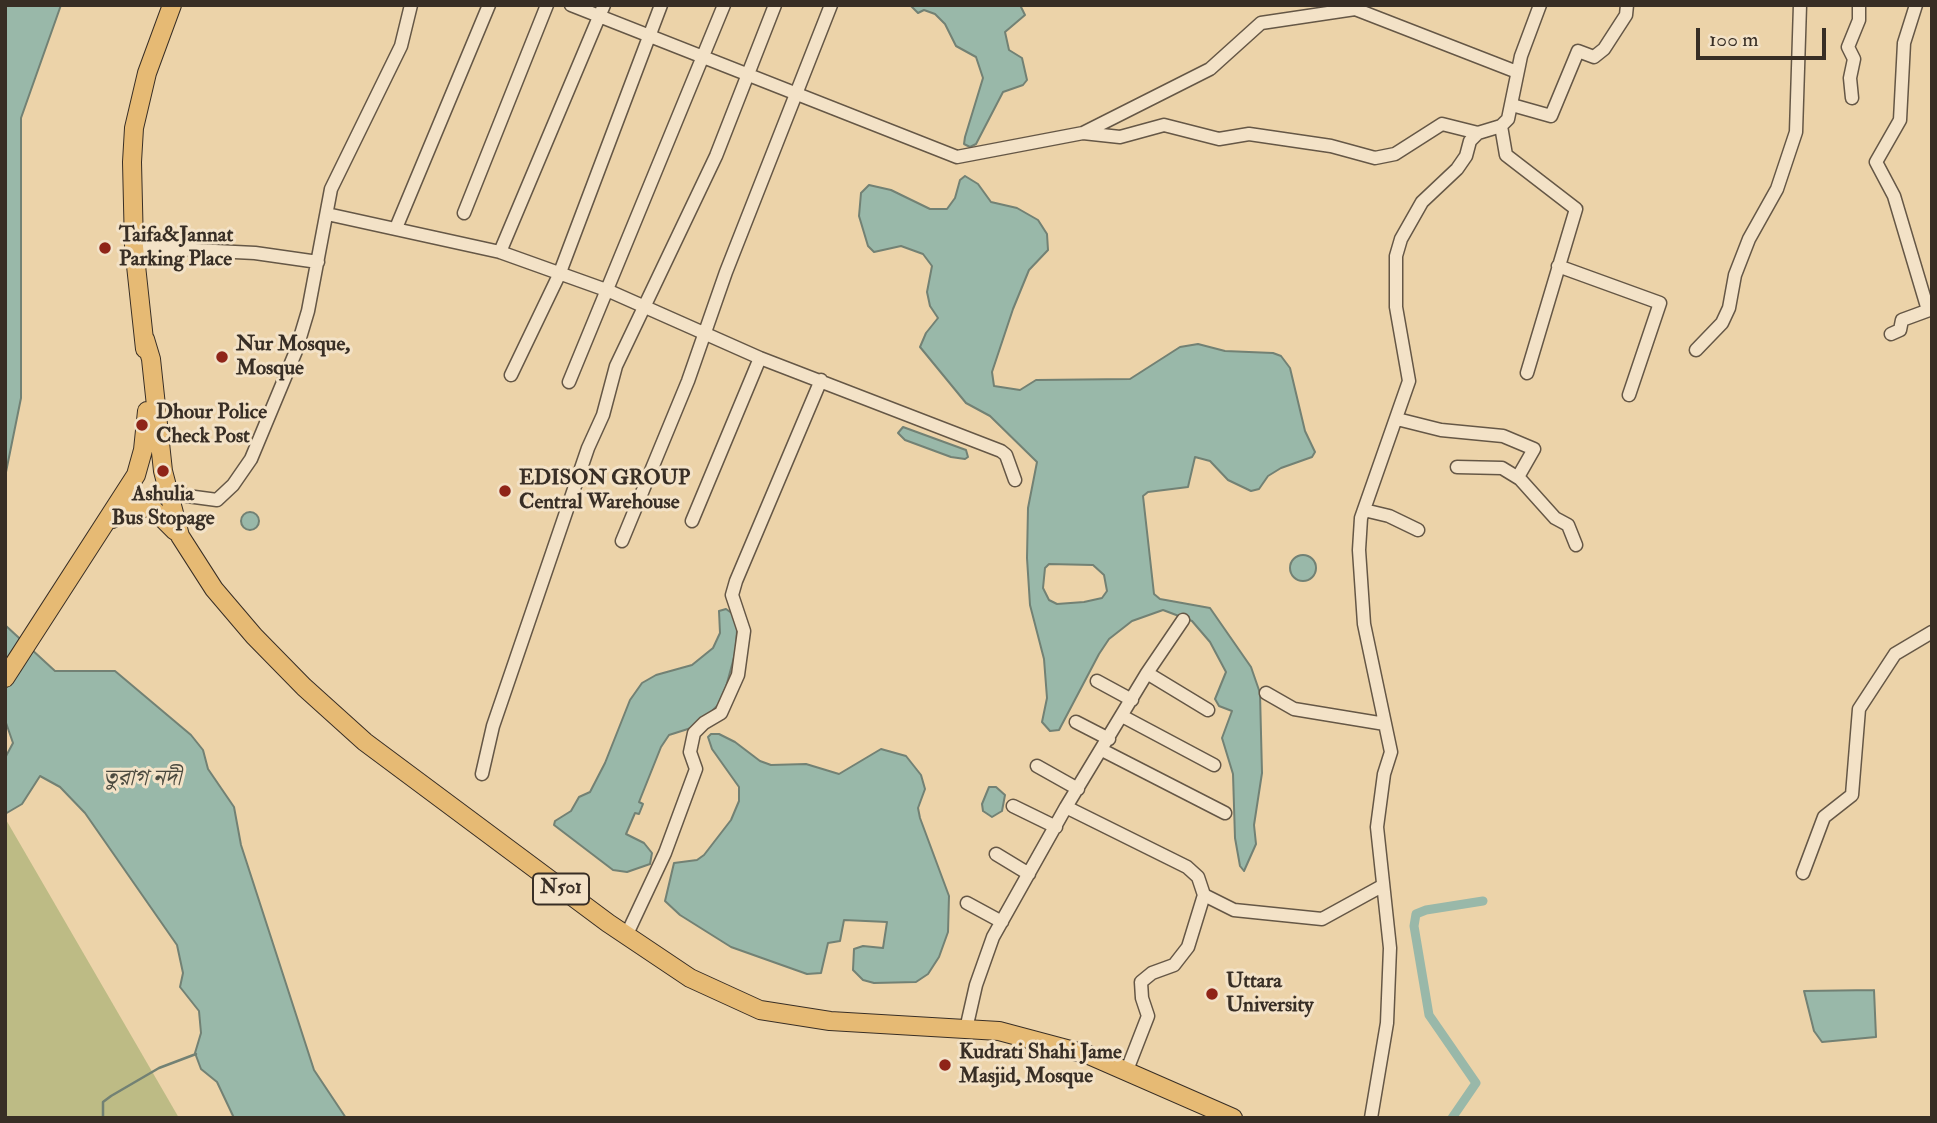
<!DOCTYPE html>
<html>
<head>
<meta charset="utf-8">
<style>
  body { margin:0 }
  #map { position:relative; width:1937px; height:1123px; overflow:hidden; background:#ecd3a9; font-family:"IM FELL Double Pica",serif }
  canvas { display:block }
  .frame { position:absolute; inset:0; border:7px solid #382e25; pointer-events:none }
  .scale { position:absolute; left:1696px; top:28px; width:130px; height:32px; box-sizing:border-box; border:4px solid #382e25; border-top:0; padding-left:9px; font-size:21px; line-height:24px; white-space:nowrap; color:#382e25; -webkit-text-stroke:5px #f3e2c7; paint-order:stroke }
</style>
</head>
<body>
<div id="map">
<canvas width="1937" height="1123"></canvas>
<div class="frame"></div>
<div class="scale">100 m</div>
</div>
<script>
const ctx = document.querySelector('canvas').getContext('2d');
ctx.lineJoin = 'round';
function fillPath(path, color) {
  ctx.fillStyle = color;
  ctx.fill(path, 'evenodd');
}
function toPath(rows) {
  const path = new Path2D();
  for (const r of rows) {
    if (r.length === 3) {
      path.moveTo(r[0] + r[2], r[1]);
      path.arc(r[0], r[1], r[2], 0, 2 * Math.PI);
      continue;
    }
    path.moveTo(r[0], r[1]);
    for (let i = 2; i < r.length; i += 2) path.lineTo(r[i], r[i + 1]);
  }
  return path;
}
function trace(path, color, width, dash) {
  ctx.strokeStyle = color;
  ctx.lineWidth = width;
  ctx.lineCap = dash ? 'butt' : 'round';
  ctx.setLineDash(dash || []);
  ctx.stroke(path);
}
function write(font, color, halo, rows, align = 'center') {
  ctx.font = font + ' "IM FELL Double Pica","Noto Serif Bengali",serif';
  ctx.lineWidth = 6;
  ctx.setLineDash([]);
  ctx.textBaseline = 'middle';
  ctx.strokeStyle = halo;
  ctx.fillStyle = color;
  for (const [text, x, y, turn = 0] of rows) {
    ctx.save();
    ctx.translate(x, y);
    ctx.rotate((+turn || 0) * Math.PI / 180);
    ctx.textAlign = isNaN(turn) ? turn : align;
    if (halo) ctx.strokeText(text, 0, 0);
    ctx.fillText(text, 0, 0);
    ctx.restore();
  }
}
fillPath(toPath([
  [5,818,179,1118,5,1118]
]), '#bdbb85');
const water = toPath([
  [5,5,61,5,21,118,21,398,5,477,5,5],
  [910,5,1020,5,1025,15,1005,32,1009,50,1022,58,1027,80,1023,85,1003,92,976,144,970,147,964,144,965,137,983,78,976,57,956,46,945,24,935,14,924,10,918,13,910,5],
  [965,176,978,184,991,202,1017,208,1038,220,1047,234,1048,250,1029,270,1013,309,992,372,994,386,1020,390,1036,380,1130,379,1180,347,1198,344,1225,351,1273,353,1281,356,1290,368,1305,431,1315,452,1312,457,1281,468,1268,476,1259,489,1251,491,1228,480,1210,461,1195,457,1188,487,1148,492,1143,496,1154,594,1160,599,1210,608,1251,667,1260,693,1262,773,1254,825,1256,844,1244,871,1240,866,1235,838,1233,774,1222,738,1232,711,1219,706,1215,699,1226,672,1210,642,1192,621,1163,610,1132,621,1109,639,1099,654,1059,730,1050,731,1042,722,1047,698,1044,659,1030,605,1027,558,1028,508,1037,462,990,416,966,403,920,347,926,333,938,318,930,306,927,292,932,266,923,254,901,246,874,252,868,246,859,216,861,193,869,185,891,190,930,209,947,209,955,198,960,180,965,176],
  [1049,564,1093,565,1104,575,1107,591,1102,598,1084,602,1057,604,1049,600,1043,588,1045,568,1049,564],
  [903,427,966,450,968,457,965,459,951,457,905,440,898,433,903,427],
  [250,521,9],
  [1303,568,13],
  [726,609,733,614,737,629,736,650,726,687,718,705,711,712,691,728,669,735,661,747,639,802,643,804,639,814,635,813,626,834,644,843,652,853,650,864,627,872,613,870,554,825,555,821,571,811,579,797,590,792,605,763,630,700,642,683,656,675,692,665,713,648,720,633,719,611,726,609],
  [5,625,55,671,115,671,191,735,203,750,208,769,234,807,241,845,314,1070,346,1118,234,1118,217,1082,201,1069,195,1053,201,1033,199,1011,180,987,183,973,177,945,85,813,60,787,40,776,22,804,5,814,5,758,13,743,5,720,5,625],
  [711,734,719,734,735,742,760,761,771,765,806,764,839,774,881,749,906,756,921,775,925,789,918,808,920,818,949,896,948,932,939,957,928,974,916,982,874,983,863,980,853,970,854,949,863,946,883,948,887,922,844,920,840,941,828,943,821,973,807,974,731,947,680,915,665,901,674,863,697,860,704,855,731,820,739,801,739,787,712,749,708,737,711,734],
  [989,787,996,787,1005,795,1002,811,992,817,983,811,982,804,989,787],
  [1874,990,1876,1037,1822,1042,1814,1031,1804,991,1874,990]
]);
fillPath(water, '#99b8a9');
trace(water, '#728174', 2);
trace(toPath([
  [103,1118,103,1102,111,1096,159,1068,196,1054]
]), '#728174', 2.5);
trace(toPath([
  [1452,1118,1476,1083,1429,1015,1414,926,1416,914,1426,910,1483,901]
]), '#99b8a9', 9);
const minor = toPath([
  [571,5,957,157,1083,133,1210,69,1261,23,1355,9,1517,72],
  [1916,5,1904,43,1900,120,1876,162,1894,196,1928,310],
  [1852,98,1850,78,1854,59,1848,47,1859,20,1859,5],
  [1512,105,1551,116,1578,51,1594,57,1604,49,1626,15,1627,5],
  [1501,126,1506,155,1576,209,1527,373],
  [1083,133,1120,137,1164,125,1219,139,1249,134,1331,146,1375,158,1395,154,1442,124,1478,133],
  [464,213,547,5],
  [327,214,500,252,609,291,760,358,1001,451,1006,455,1015,480],
  [396,228,489,5],
  [134,247,255,253,318,262],
  [500,252,604,5],
  [1558,266,1660,303,1629,395],
  [1891,334,1900,330,1902,320,1932,309],
  [1696,350,1722,323,1729,308,1735,275,1749,239,1777,189,1796,132,1800,5],
  [511,375,559,275,661,5],
  [569,382,724,5],
  [1397,419,1441,430,1503,436,1534,449,1518,477],
  [1457,467,1502,468,1520,479,1555,518,1568,525,1576,545],
  [166,487,187,496,217,500,233,485,251,459,296,351,308,311,331,189,401,46,411,5],
  [1364,510,1389,516,1418,530],
  [692,521,760,358],
  [622,541,688,381,726,272,831,5],
  [1147,673,1208,710],
  [1097,681,1132,700],
  [1266,693,1294,709,1385,724],
  [1122,716,1214,765],
  [1076,722,1109,739],
  [1102,750,1225,813],
  [1037,766,1078,789],
  [482,774,493,726,588,448,603,415,616,366,716,156,775,5],
  [1013,806,1056,827],
  [1066,807,1187,867,1198,877,1204,895],
  [996,854,1029,874],
  [1803,873,1824,817,1852,795,1859,709,1895,654,1932,632],
  [967,903,1002,922],
  [627,934,665,853,696,769,690,752,694,733,704,723,721,713,738,675,744,631,732,595,736,581,821,380],
  [966,1029,976,985,993,937,1066,807,1147,673,1183,620],
  [1127,1070,1148,1016,1142,998,1141,982,1152,973,1174,965,1188,947,1204,895,1234,910,1322,919,1382,886],
  [1371,1118,1387,1023,1390,948,1377,827,1384,774,1391,752,1364,624,1359,550,1361,518,1409,381,1396,307,1396,256,1401,239,1422,202,1457,169,1466,156,1470,141,1478,133,1501,126,1508,119,1521,56,1540,5]
]);
const highway = toPath([
  [145,339,151,359,163,471,180,536,214,589,254,636,304,687,365,742,608,923,690,978,760,1010,830,1021,999,1031,1089,1055,1233,1118],
  [145,349,134,247,132,162,134,128,147,73,172,5],
  [112,519,126,510,151,507,175,531],
  [5,678,136,475,143,450,147,411]
]);
trace(minor, '#655746', 15);
trace(highway, '#382e25', 20);
trace(minor, '#f3e2c7', 12);
trace(highway, '#e6ba74', 18);
for (const [x, y, r, color] of [
  [105,248,7,"#8f2418"],
  [222,357,7,"#8f2418"],
  [142,425,7,"#8f2418"],
  [163,471,7,"#8f2418"],
  [505,491,7,"#8f2418"],
  [1212,994,7,"#8f2418"],
  [945,1065,7,"#8f2418"]
]) {
  const dot = new Path2D();
  dot.arc(x, y, r, 0, 2 * Math.PI);
  ctx.fillStyle = color;
  ctx.fill(dot);
  trace(dot, '#f3e2c7', 2.5);
}
for (const [x, y, w] of [
  [561,889,56]
]) {
  const box = new Path2D();
  box.roundRect(x - w / 2, y - 15.5, w, 31, 5);
  ctx.fillStyle = '#f3e2c7';
  ctx.fill(box);
  trace(box, '#382e25', 2);
}
write('bold 19px', '#382e25', null, [
  ["N501",561,889]
]);
write('bold 21px', '#382e25', '#f3e2c7', [
  ["Taifa&Jannat",119,236],
  ["Parking Place",119,260],
  ["Nur Mosque,",236,345],
  ["Mosque",236,369],
  ["Dhour Police",156,413],
  ["Check Post",156,437],
  ["EDISON GROUP",519,479],
  ["Central Warehouse",519,503],
  ["Ashulia",163,495,"center"],
  ["Bus Stopage",163,519,"center"],
  ["Uttara",1226,982],
  ["University",1226,1006],
  ["Kudrati Shahi Jame",959,1053],
  ["Masjid, Mosque",959,1077]
], 'left');
write('italic 23px', '#4b4a3f', '#f3e2c7', [
  ["তুরাগ নদী",142,780]
]);
</script>
</body>
</html>
